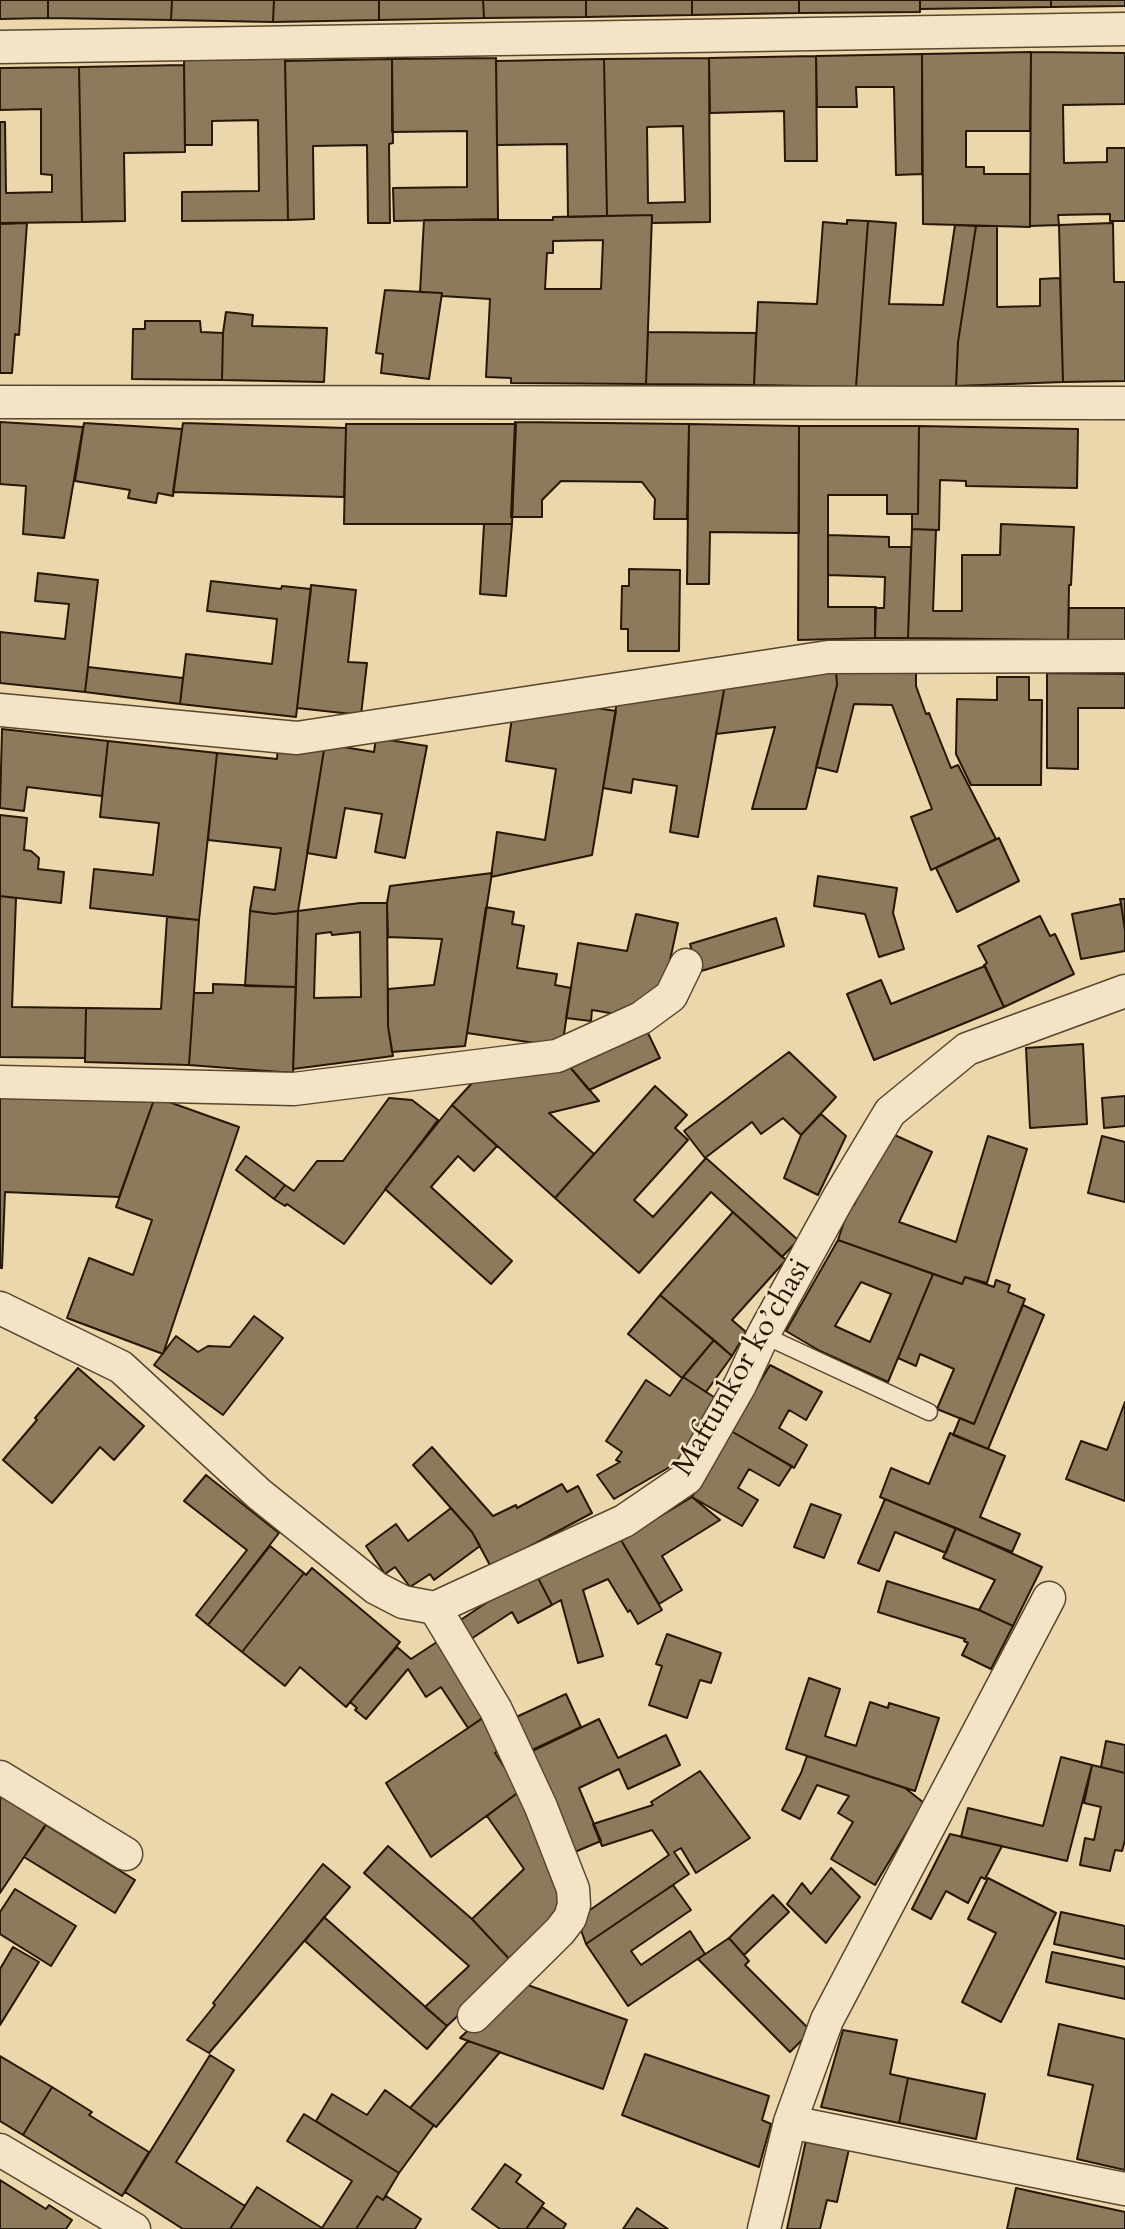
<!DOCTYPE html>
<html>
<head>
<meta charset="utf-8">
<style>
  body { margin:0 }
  canvas { display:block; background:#ecd6ab }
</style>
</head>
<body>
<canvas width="1125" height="2229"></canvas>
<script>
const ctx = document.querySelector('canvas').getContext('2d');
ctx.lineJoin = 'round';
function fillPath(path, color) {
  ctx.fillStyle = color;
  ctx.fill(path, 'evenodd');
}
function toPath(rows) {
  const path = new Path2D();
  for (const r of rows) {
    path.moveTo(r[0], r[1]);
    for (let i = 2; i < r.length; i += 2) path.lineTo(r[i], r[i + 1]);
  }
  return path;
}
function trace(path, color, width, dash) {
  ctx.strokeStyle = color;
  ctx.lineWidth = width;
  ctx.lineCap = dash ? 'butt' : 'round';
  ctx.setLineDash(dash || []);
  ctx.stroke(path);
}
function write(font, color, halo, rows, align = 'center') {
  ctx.font = font + ' Cardo,serif';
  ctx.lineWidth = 5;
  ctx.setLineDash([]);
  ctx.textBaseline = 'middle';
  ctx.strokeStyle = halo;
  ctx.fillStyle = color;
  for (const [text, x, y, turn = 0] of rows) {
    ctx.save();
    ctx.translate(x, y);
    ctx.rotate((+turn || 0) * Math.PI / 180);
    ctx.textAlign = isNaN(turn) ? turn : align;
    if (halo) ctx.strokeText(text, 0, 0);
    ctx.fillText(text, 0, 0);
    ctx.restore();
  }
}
const building = toPath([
  [0,0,48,0,48,18,0,19,0,0],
  [48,0,172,0,171,20,48,18,48,0],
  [172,0,274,0,273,22,171,20,172,0],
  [274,0,379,0,379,20,273,22,274,0],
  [379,0,483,0,484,18,379,20,379,0],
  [483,0,586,0,586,17,484,18,483,0],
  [586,0,692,0,692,15,586,17,586,0],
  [692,0,799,0,799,13,692,15,692,0],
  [799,0,920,0,920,12,799,13,799,0],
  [920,0,1051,0,1051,7,920,9,920,0],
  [1051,0,1125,0,1125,6,1051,7,1051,0],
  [1031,52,1125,53,1125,104,1063,105,1064,163,1107,162,1107,148,1125,148,1125,221,1110,221,1110,214,1058,215,1059,225,1030,226,1031,52],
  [1031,52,1030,131,966,131,966,167,984,167,984,174,1030,174,1030,227,923,224,922,54,1031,52],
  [922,54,922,174,896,175,894,87,856,87,857,107,817,107,816,56,922,54],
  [285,56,288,220,182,221,182,192,259,191,258,120,212,121,212,145,185,145,184,58,285,56],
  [816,56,817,161,785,161,784,111,710,113,709,58,816,56],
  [496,58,498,219,394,221,393,188,467,187,467,131,392,132,392,59,496,58],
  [709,58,710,222,652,223,652,215,607,216,604,59,709,58],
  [683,126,685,202,648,203,647,127,683,126],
  [392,59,393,143,389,144,390,223,368,223,367,145,313,146,314,219,288,220,285,61,392,59],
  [604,59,607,216,568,217,567,144,497,145,496,61,604,59],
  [184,65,185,152,124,153,125,221,82,222,79,67,184,65],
  [79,67,82,222,0,223,0,122,5,122,6,193,52,192,52,175,41,174,41,109,0,110,0,68,79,67],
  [652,215,646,384,511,383,511,378,486,377,490,299,442,296,442,293,420,292,424,220,553,220,553,217,652,215],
  [603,240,601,289,545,289,547,253,553,253,553,241,603,240],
  [847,220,868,221,856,387,754,385,758,302,817,304,823,222,847,224,847,220],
  [868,221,896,223,889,304,943,305,955,225,976,226,958,342,956,389,856,387,868,221],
  [27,223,19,335,15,334,12,373,0,373,0,224,27,223],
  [1113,223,1114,282,1125,282,1125,381,1063,382,1059,225,1113,223],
  [976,226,997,226,997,307,1040,306,1040,279,1060,278,1063,382,956,386,958,342,976,226],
  [385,290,442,293,429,379,381,373,383,354,376,353,385,290],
  [226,312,253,315,252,326,327,328,324,382,222,380,223,333,226,312],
  [145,321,200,321,201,332,223,333,222,380,132,379,133,329,145,329,145,321],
  [648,332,756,333,754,385,646,384,648,332],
  [0,422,83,427,64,538,23,534,26,486,0,484,0,422],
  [515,422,689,424,687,519,654,519,655,499,642,482,561,481,542,500,542,517,511,517,515,422],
  [84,423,182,429,173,496,158,493,156,503,128,498,130,490,75,481,84,423],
  [183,423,346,428,344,497,173,492,183,423],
  [346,424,516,424,512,524,344,524,346,424],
  [689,424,799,426,799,533,710,532,709,584,687,584,689,424],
  [799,426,919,426,918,514,887,514,887,495,828,495,828,607,876,607,875,638,798,640,799,426],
  [919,426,1078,429,1077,488,966,486,966,481,940,480,939,530,912,529,912,514,918,514,919,426],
  [484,524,512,524,506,596,480,594,484,524],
  [1001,524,1074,527,1071,585,1069,585,1068,640,908,638,912,529,936,530,933,611,962,611,962,555,1000,555,1001,524],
  [828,535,889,537,889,547,911,547,908,638,875,638,875,608,884,608,885,577,828,575,828,535],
  [629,569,680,570,679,651,628,651,628,629,621,629,622,586,629,586,629,569],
  [38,573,98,580,85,692,0,683,0,632,65,639,69,604,35,601,38,573],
  [211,581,281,589,282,586,311,589,296,717,180,704,186,654,272,664,277,619,207,611,211,581],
  [311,585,356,590,348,662,367,663,361,715,297,708,311,585],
  [1069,608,1125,608,1125,640,1068,640,1069,608],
  [88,667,183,678,180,704,85,692,88,667],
  [836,670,916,672,916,686,926,714,929,713,951,768,958,765,996,839,931,870,911,817,932,809,892,705,854,704,837,772,816,767,837,685,836,670],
  [836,670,837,685,806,809,752,809,775,727,716,734,726,679,836,670],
  [1047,673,1125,674,1125,708,1078,708,1078,769,1047,768,1047,673],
  [997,677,1029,677,1029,700,1042,700,1041,785,971,785,956,754,957,699,997,700,997,677],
  [726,679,698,837,670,832,677,786,633,779,631,793,603,788,618,695,726,679],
  [570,704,616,711,592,855,491,877,497,832,545,840,556,769,506,761,512,717,570,704],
  [2,729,108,741,102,796,27,787,24,811,0,808,2,729],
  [376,738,427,746,405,858,375,852,382,814,345,808,336,858,307,853,325,744,374,752,376,738],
  [108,741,217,753,199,920,90,908,94,869,153,875,159,823,100,817,108,741],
  [325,744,298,911,274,914,250,911,254,887,275,890,281,848,208,840,217,753,277,759,278,746,325,744],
  [0,815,27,818,24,850,31,851,39,858,38,869,64,872,61,903,0,896,0,815],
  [999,838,1019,881,957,912,936,868,999,838],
  [492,873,465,1046,392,1052,388,1026,388,989,434,985,442,939,388,937,387,903,390,886,492,873],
  [818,876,897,888,893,913,904,949,879,957,865,914,814,906,818,876],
  [0,896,16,898,12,1007,86,1008,85,1058,0,1057,0,896],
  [1120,899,1125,899,1125,931,1121,904,1120,899],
  [360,903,387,903,388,1026,393,1056,293,1069,298,911,360,903],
  [331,932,332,935,360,932,361,997,314,998,316,934,331,932],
  [1121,904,1125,931,1125,951,1081,959,1072,914,1121,904],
  [486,907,514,912,512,924,524,926,517,968,557,974,555,985,571,988,562,1047,467,1033,486,907],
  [250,911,274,914,298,911,296,987,245,986,250,911],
  [636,914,678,923,664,988,616,1014,592,1010,591,1021,566,1018,578,943,627,951,636,914],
  [1040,916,1050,936,1055,934,1074,974,1004,1007,984,965,987,963,978,946,1040,916],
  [167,917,199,920,189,1065,85,1062,86,1008,161,1009,167,917],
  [776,918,784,946,698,972,690,944,776,918],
  [985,966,1004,1007,874,1060,847,994,881,980,891,1004,985,966],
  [213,984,296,987,293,1073,189,1065,194,993,213,993,213,984],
  [646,1029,660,1058,589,1090,569,1066,646,1029],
  [1083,1044,1087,1124,1030,1128,1026,1048,1083,1044],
  [789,1052,836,1097,801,1135,783,1118,761,1134,752,1122,705,1158,684,1131,789,1052],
  [569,1066,599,1101,549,1113,594,1154,555,1198,452,1105,472,1083,569,1066],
  [655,1086,687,1115,675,1128,688,1140,634,1200,653,1217,706,1158,798,1240,782,1257,711,1192,639,1273,555,1198,655,1086],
  [0,1092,155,1097,119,1197,5,1192,2,1268,0,1268,0,1092],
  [1125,1096,1125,1126,1104,1128,1102,1098,1125,1096],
  [155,1097,239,1127,163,1354,67,1318,89,1258,133,1275,152,1220,116,1207,155,1097],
  [389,1098,412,1100,438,1120,344,1244,287,1204,285,1206,274,1199,285,1185,294,1191,317,1161,343,1161,389,1098],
  [452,1105,497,1146,474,1171,458,1156,431,1187,512,1261,491,1284,385,1189,452,1105],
  [821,1114,846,1136,818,1195,784,1178,801,1135,821,1114],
  [888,1132,932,1152,899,1222,956,1242,988,1136,1027,1149,987,1283,965,1277,962,1284,838,1240,850,1204,854,1205,888,1132],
  [1102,1136,1125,1142,1125,1202,1088,1193,1102,1136],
  [246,1156,285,1185,274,1199,236,1170,246,1156],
  [733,1212,786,1260,732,1320,746,1332,732,1356,660,1295,733,1212],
  [838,1240,933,1274,888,1382,820,1351,786,1331,838,1240],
  [861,1282,891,1294,870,1342,835,1326,861,1282],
  [933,1274,962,1284,965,1277,994,1287,996,1280,1010,1285,1008,1292,1025,1299,974,1424,937,1409,954,1369,920,1354,916,1366,898,1358,933,1274],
  [660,1295,714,1340,682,1378,628,1334,660,1295],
  [1023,1305,1044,1315,988,1449,953,1435,960,1418,974,1424,1023,1305],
  [254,1316,283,1338,223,1415,154,1365,176,1336,198,1352,208,1346,230,1347,254,1316],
  [714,1340,732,1356,706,1392,683,1377,714,1340],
  [770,1365,822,1392,806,1420,789,1410,779,1428,807,1445,794,1468,731,1431,770,1365],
  [78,1368,144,1426,114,1460,100,1447,52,1503,3,1460,37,1420,35,1418,78,1368],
  [683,1377,717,1399,675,1464,614,1499,597,1475,620,1462,616,1460,622,1452,606,1441,646,1380,670,1396,683,1377],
  [1125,1402,1125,1501,1066,1479,1081,1441,1107,1450,1125,1402],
  [731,1431,792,1466,779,1486,749,1469,738,1488,758,1500,742,1526,692,1497,731,1431],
  [950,1433,1005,1456,980,1517,1020,1534,1012,1552,880,1497,891,1468,929,1484,950,1433],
  [432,1447,493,1516,516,1505,517,1508,562,1484,567,1492,578,1486,592,1513,491,1567,472,1532,413,1465,432,1447],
  [206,1475,279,1533,208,1625,196,1615,247,1550,184,1501,206,1475],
  [692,1497,720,1520,662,1556,682,1590,659,1604,621,1540,692,1497],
  [885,1499,956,1528,946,1553,895,1532,879,1571,858,1563,885,1499],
  [811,1504,841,1515,824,1558,794,1547,811,1504],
  [451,1508,472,1532,480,1546,434,1580,430,1574,410,1587,395,1567,385,1574,366,1546,396,1524,408,1541,451,1508],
  [956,1528,1042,1567,1013,1626,979,1610,995,1580,943,1558,956,1528],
  [621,1540,662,1610,638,1624,630,1610,628,1612,608,1579,583,1590,603,1656,578,1663,561,1600,552,1605,536,1574,621,1540],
  [270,1546,304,1573,242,1652,208,1625,270,1546],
  [312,1568,400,1642,346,1707,300,1667,285,1686,242,1652,304,1573,306,1575,312,1568],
  [536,1574,552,1605,518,1623,512,1612,471,1639,459,1621,501,1593,536,1574],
  [887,1581,979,1610,1013,1626,991,1669,962,1655,968,1643,964,1641,965,1639,878,1612,887,1581],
  [667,1634,721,1653,711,1683,700,1680,687,1718,649,1705,662,1666,656,1664,667,1634],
  [443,1638,491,1712,468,1728,441,1687,426,1697,408,1669,366,1719,355,1710,357,1708,350,1702,397,1647,411,1659,443,1638],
  [809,1678,840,1689,825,1736,856,1746,870,1702,888,1708,889,1703,939,1718,915,1791,786,1749,809,1678],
  [566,1694,581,1727,528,1752,512,1719,566,1694],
  [489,1714,508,1743,495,1753,520,1791,431,1857,386,1783,489,1714],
  [599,1719,618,1758,666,1735,680,1765,628,1789,619,1769,579,1788,601,1841,565,1856,524,1755,599,1719],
  [1106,1741,1125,1745,1125,1773,1101,1767,1106,1741],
  [807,1756,905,1788,924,1803,875,1885,831,1859,853,1822,838,1813,849,1796,817,1785,800,1819,782,1810,801,1773,807,1756],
  [1061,1757,1092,1765,1067,1861,961,1837,968,1808,1043,1826,1061,1757],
  [1092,1765,1125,1773,1125,1840,1122,1851,1115,1850,1110,1871,1080,1865,1085,1838,1094,1840,1101,1807,1084,1803,1092,1765],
  [700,1771,750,1838,696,1873,681,1848,674,1852,689,1874,586,1944,577,1919,669,1855,652,1830,602,1846,593,1824,653,1805,651,1802,700,1771],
  [524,1788,565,1912,513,1963,472,1919,524,1869,487,1816,524,1788],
  [0,1792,48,1821,0,1893,0,1792],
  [46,1825,135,1880,115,1913,24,1857,46,1825],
  [950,1834,1002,1846,985,1879,981,1877,968,1903,946,1891,931,1919,912,1909,950,1834],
  [388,1846,472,1919,513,1963,447,2026,425,2007,469,1966,364,1873,388,1846],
  [323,1864,350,1887,209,2053,187,2040,215,2005,213,2003,323,1864],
  [831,1868,860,1897,826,1943,787,1904,802,1883,811,1894,831,1868],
  [988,1878,1056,1913,1001,2022,962,2002,996,1933,968,1919,988,1878],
  [673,1885,691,1910,631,1951,641,1965,690,1931,705,1954,628,2006,586,1944,673,1885],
  [15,1889,76,1926,51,1966,0,1934,0,1912,15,1889],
  [773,1895,789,1912,744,1955,729,1938,773,1895],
  [1061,1912,1125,1926,1125,1959,1054,1944,1061,1912],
  [324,1917,447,2026,427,2049,305,1941,324,1917],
  [729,1938,749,1961,745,1965,811,2031,790,2052,698,1959,729,1938],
  [13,1947,39,1962,0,2025,0,1969,13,1947],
  [1052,1952,1125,1967,1125,1999,1046,1982,1052,1952],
  [519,1982,627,2020,603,2089,460,2038,519,1982],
  [1059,2024,1125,2039,1125,2170,1077,2159,1093,2085,1048,2075,1059,2024],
  [843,2030,897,2040,890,2074,908,2078,899,2123,821,2107,843,2030],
  [468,2041,500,2052,436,2127,410,2108,468,2041],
  [645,2054,769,2096,762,2120,771,2124,759,2167,622,2115,645,2054],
  [210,2055,234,2070,176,2162,245,2206,230,2229,183,2229,125,2192,210,2055],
  [0,2056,52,2087,23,2135,0,2121,0,2056],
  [908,2078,985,2094,976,2139,899,2123,908,2078],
  [52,2087,92,2112,89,2115,149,2152,122,2196,23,2135,52,2087],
  [385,2090,434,2125,399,2173,316,2121,332,2094,367,2115,385,2090],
  [304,2114,399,2173,383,2200,377,2196,356,2229,230,2229,257,2187,322,2228,352,2181,287,2141,304,2114],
  [806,2140,849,2149,837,2202,827,2200,820,2229,787,2229,806,2140],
  [505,2164,521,2175,516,2182,544,2203,526,2229,500,2229,472,2209,505,2164],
  [0,2180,46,2209,49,2205,72,2220,66,2229,0,2229,0,2180],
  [1016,2188,1125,2212,1125,2229,1007,2229,1016,2188],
  [377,2196,383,2200,386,2196,421,2219,415,2229,356,2229,377,2196],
  [542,2207,566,2224,563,2229,526,2229,542,2207],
  [637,2208,668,2229,623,2229,637,2208]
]);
fillPath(building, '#8d7a5c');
trace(building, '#261706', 2);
const service = toPath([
  [763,1335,929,1412]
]);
const minor = toPath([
  [0,47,1125,29],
  [0,402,1125,403],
  [0,710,297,738,828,657,1125,656],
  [0,1082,294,1089,557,1056,641,1018,671,996,686,965],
  [0,1308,121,1367,259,1494,376,1588,403,1602,435,1608,624,1521,687,1478,740,1385,763,1335,839,1197,890,1112,967,1049,1125,991],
  [435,1608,496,1710,541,1807,573,1889,574,1905,570,1918,560,1931,474,2016],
  [0,1777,126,1854],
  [790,2122,1125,2189],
  [0,2150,134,2229],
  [764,2229,790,2122,827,2020,1049,1598]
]);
trace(service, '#58472f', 19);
trace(minor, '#58472f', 35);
trace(service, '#f3e4c8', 16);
trace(minor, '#f3e4c8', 32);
write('30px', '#261706', '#f3e4c8', [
  ["Maftunkor ko’chasi",743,1368,-60]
]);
</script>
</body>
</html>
